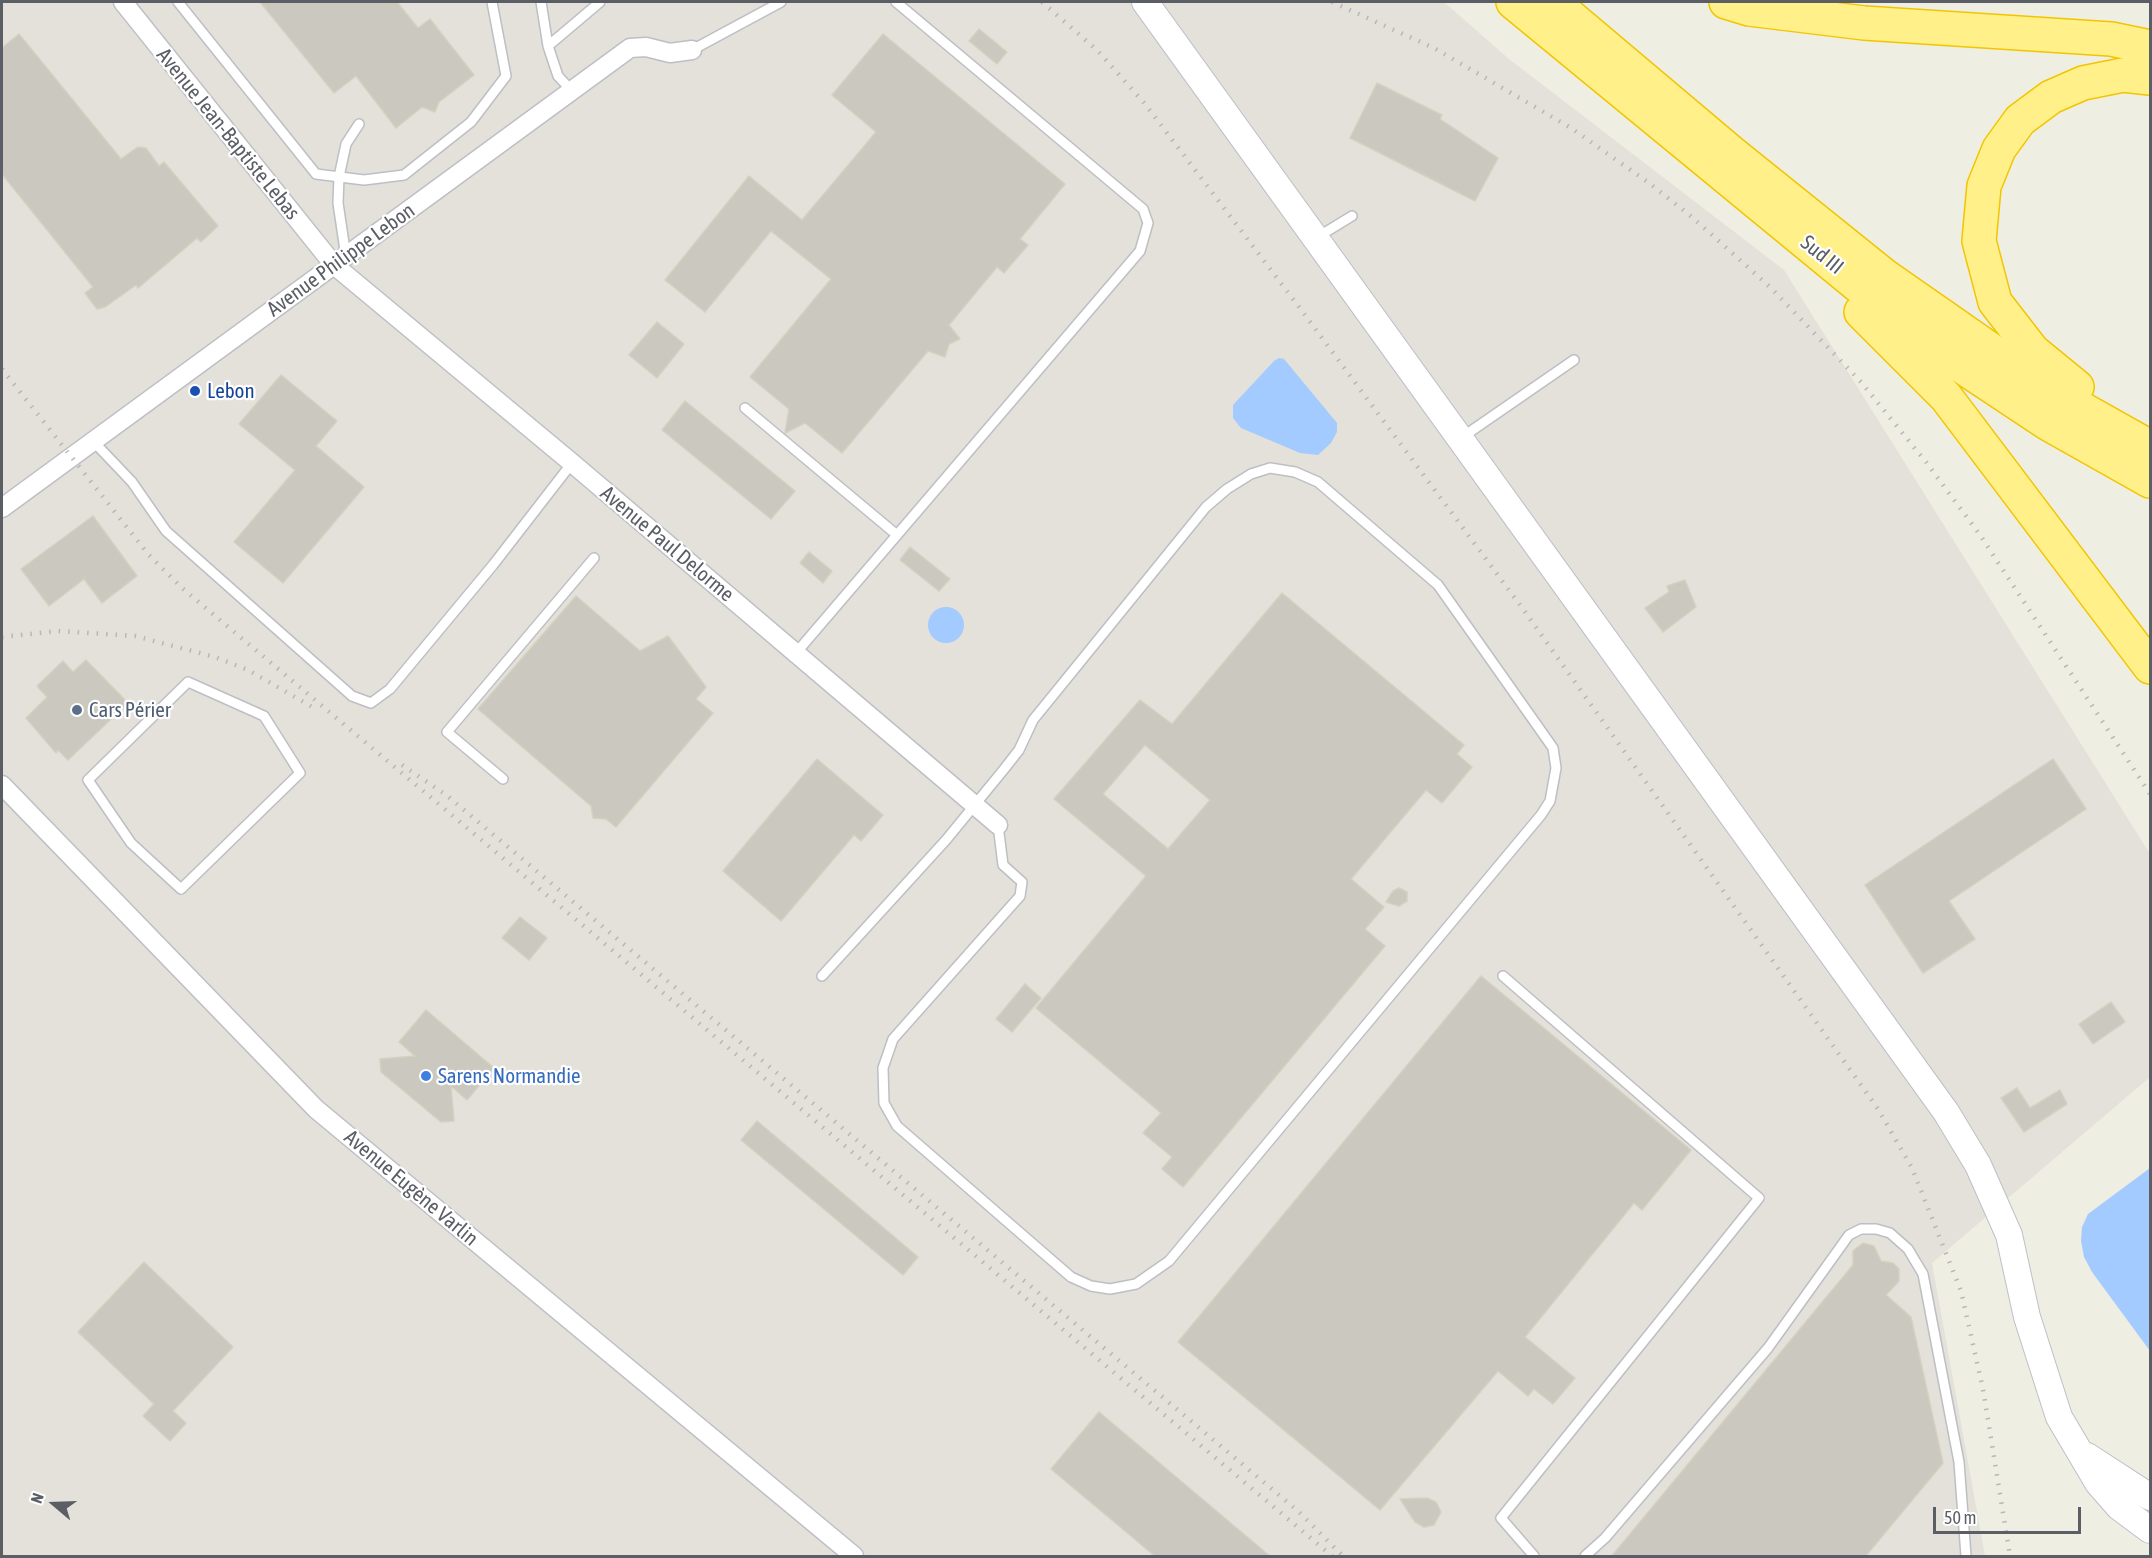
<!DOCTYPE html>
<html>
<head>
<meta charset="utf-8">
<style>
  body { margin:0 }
  #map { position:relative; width:2152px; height:1558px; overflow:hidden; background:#efeee2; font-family:"Asap Condensed",sans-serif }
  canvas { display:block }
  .frame { position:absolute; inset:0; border:3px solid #5b5e65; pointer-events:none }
  .north { position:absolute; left:24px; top:1474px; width:60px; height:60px; -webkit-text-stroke:4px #fff; paint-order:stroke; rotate:289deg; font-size:16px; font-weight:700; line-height:24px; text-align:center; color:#5b5e65 }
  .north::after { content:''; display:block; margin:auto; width:21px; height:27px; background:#5b5e65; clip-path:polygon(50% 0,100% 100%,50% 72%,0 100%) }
  .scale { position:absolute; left:1933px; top:1507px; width:148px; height:27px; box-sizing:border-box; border:3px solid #5b5e65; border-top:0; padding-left:8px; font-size:18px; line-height:21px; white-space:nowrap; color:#5b5e65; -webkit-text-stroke:4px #fff; paint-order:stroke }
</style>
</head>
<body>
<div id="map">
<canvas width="2152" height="1558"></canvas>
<div class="frame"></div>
<div class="north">N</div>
<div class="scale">50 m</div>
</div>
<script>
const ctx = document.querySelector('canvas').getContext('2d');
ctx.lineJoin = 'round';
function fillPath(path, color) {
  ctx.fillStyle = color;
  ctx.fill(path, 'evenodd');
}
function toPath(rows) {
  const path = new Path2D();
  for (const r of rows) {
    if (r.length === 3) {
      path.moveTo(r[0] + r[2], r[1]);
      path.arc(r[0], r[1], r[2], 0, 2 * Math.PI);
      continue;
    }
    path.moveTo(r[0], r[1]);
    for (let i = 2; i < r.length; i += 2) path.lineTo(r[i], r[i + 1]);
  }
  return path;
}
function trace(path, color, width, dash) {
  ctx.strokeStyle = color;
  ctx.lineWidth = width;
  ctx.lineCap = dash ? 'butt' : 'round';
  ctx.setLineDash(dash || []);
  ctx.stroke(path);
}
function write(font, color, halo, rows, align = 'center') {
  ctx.font = font + ' "Asap Condensed",sans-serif';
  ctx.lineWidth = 4.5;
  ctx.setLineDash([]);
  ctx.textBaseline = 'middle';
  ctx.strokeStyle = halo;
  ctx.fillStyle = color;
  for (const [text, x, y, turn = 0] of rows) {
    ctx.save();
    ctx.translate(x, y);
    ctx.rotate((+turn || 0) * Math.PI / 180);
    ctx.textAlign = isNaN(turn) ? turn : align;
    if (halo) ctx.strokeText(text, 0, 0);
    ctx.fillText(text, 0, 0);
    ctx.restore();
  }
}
fillPath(toPath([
  [2,2,1444,2,1509,59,1784,270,2150,854,2150,1077,1932,1263,1985,1556,2,1556]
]), '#e3e1da');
fillPath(toPath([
  [1279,358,1284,359,1337,423,1337,432,1331,443,1318,455,1300,453,1241,428,1233,418,1233,405,1274,361],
  [946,625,18],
  [2150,1168,2150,1351,2092,1272,2084,1257,2081,1241,2082,1227,2088,1214]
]), '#a3cbff');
const building = toPath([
  [260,2,397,2,418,28,430,19,474,75,439,102,435,112,422,107,396,128,356,76,334,93,260,2],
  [979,29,1007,52,997,64,969,41,979,29],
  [19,34,121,159,138,147,146,148,159,166,164,162,218,226,201,242,197,238,138,288,136,285,105,307,97,309,85,293,93,287,2,174,2,48,19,34],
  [883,34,1065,184,1020,239,1028,245,1004,273,997,267,949,325,960,339,949,344,945,357,928,351,842,453,805,423,785,433,789,409,750,377,831,279,771,231,705,312,665,280,749,176,802,220,876,132,832,95,883,34],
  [1377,83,1442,115,1440,119,1498,158,1475,201,1350,138,1377,83],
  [657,322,684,344,657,378,629,355,657,322],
  [281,375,337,421,316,446,364,487,283,583,234,542,295,470,239,424,281,375],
  [685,401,795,491,771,519,662,430,685,401],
  [93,516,137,576,102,603,84,579,49,606,21,569,93,516],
  [910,547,950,579,939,591,900,560,910,547],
  [809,552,832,571,823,583,800,563,809,552],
  [1685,580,1696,607,1663,632,1645,608,1669,592,1667,586,1685,580],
  [1282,593,1464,745,1457,754,1472,767,1442,803,1426,790,1351,879,1384,907,1365,929,1385,946,1183,1187,1162,1169,1172,1157,1143,1133,1161,1113,1036,1008,1146,876,1054,799,1140,700,1172,724,1282,593],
  [1145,745,1210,800,1168,849,1103,794,1145,745],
  [576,596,640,651,668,636,706,687,696,699,713,713,616,827,606,819,593,818,591,806,478,709,576,596],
  [86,660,128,703,68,760,58,750,56,753,26,718,47,697,37,686,63,661,73,672,86,660],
  [817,759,883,815,861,841,854,835,781,921,723,871,817,759],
  [2053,759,2086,809,1949,901,1975,939,1923,973,1865,885,2053,759],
  [1399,888,1407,892,1407,901,1399,906,1386,902,1393,891,1399,888],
  [520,917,547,938,529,960,502,938,520,917],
  [1481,976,1691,1150,1642,1210,1634,1203,1525,1337,1575,1378,1553,1404,1534,1389,1528,1396,1498,1371,1380,1510,1178,1342,1481,976],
  [1025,984,1041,998,1012,1032,996,1019,1025,984],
  [2111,1002,2125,1022,2093,1044,2079,1024,2111,1002],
  [426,1010,494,1068,467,1100,451,1086,454,1121,441,1122,381,1072,380,1059,415,1056,399,1042,426,1010],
  [2017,1088,2030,1108,2060,1090,2067,1104,2024,1132,2001,1098,2017,1088],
  [757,1121,918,1257,903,1275,741,1140,757,1121],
  [1863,1243,1874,1246,1881,1261,1893,1263,1899,1269,1899,1281,1886,1295,1911,1317,1943,1463,1865,1557,1611,1557,1853,1265,1853,1251,1863,1243],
  [144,1262,233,1347,173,1411,186,1423,170,1441,143,1416,154,1404,78,1332,144,1262],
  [1099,1412,1271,1557,1156,1557,1051,1469,1099,1412],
  [1427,1498,1436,1502,1441,1512,1434,1525,1424,1527,1415,1522,1400,1499,1427,1498]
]);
fillPath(building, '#cac8bf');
trace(building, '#d4d1c0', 1.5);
const lane = toPath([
  [178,2,316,174,364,180,404,175,471,122,506,76,492,2],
  [541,2,548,46,558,76,572,91],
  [548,46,600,2],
  [692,50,781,2],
  [1316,238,1352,216],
  [346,257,338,203,339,177,346,144,359,124],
  [745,408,897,535],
  [1461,438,1574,360],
  [93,441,132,482,166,531,352,696,371,703,390,689,493,565,572,463],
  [796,653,1140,251,1148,223,1143,209,896,2],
  [188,682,264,716,300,773,181,889,131,843,88,780,188,682],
  [503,779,447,732,594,558],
  [822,976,946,840,1005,768,1019,750,1033,720,1206,507,1227,489,1251,474,1270,468,1295,472,1318,482,1438,585,1553,748,1556,768,1550,801,1541,815,1169,1261,1136,1284,1110,1289,1091,1286,1071,1277,897,1126,884,1103,883,1068,893,1039,1020,896,1022,882,1003,865,998,825],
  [1503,976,1759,1198,1501,1518,1534,1556],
  [1585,1556,1605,1538,1768,1348,1849,1235,1861,1229,1876,1229,1890,1233,1908,1249,1923,1274,1959,1462,1966,1556]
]);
const street = toPath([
  [123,2,334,265,572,463,998,825],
  [2,508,630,48,646,47,670,53,692,50],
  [2,785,316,1109,854,1556]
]);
const secondary = toPath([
  [1145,2,1946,1112,1978,1165,2009,1235,2027,1317,2059,1417,2098,1483,2119,1507,2150,1530],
  [2087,1456,2150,1497]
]);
const highway = toPath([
  [1513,2,1934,348,2047,423,2150,481],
  [1553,2,1732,153,1885,276,2050,391,2150,447],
  [1726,2,1749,9,1864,23,2111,39,2150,47],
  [1861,312,1946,397,2150,667],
  [2077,387,2033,351,1995,302,1979,241,1984,186,1999,149,2020,120,2051,97,2083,83,2123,75,2150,78]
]);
trace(lane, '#bdbfc5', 12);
trace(street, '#bdbfc5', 21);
trace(secondary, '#bdc0c7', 28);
trace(highway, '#f2c500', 36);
trace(lane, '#fff', 9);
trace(street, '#fff', 18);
trace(secondary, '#fff', 26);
trace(highway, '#fff08a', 33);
trace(toPath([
  [1042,2,1098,51,1145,104,1299,307,1523,609,1878,1109,1912,1168,1961,1291,1983,1389,2010,1556],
  [1332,2,1434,48,1571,128,1649,183,1692,217,1771,288,1861,382,1926,462,1980,535,2150,794],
  [2,369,148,554,182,588,1332,1556],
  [2,637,58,631,135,636,215,657,248,670,314,708],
  [402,765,445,794,1254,1474,1298,1511,1343,1556]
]), '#b6b7b8', 4.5, [1.5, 8]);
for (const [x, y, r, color] of [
  [195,391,6,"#1a4fb4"],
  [77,710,6,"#5c6f8a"],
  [426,1076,6,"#3f7fe0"]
]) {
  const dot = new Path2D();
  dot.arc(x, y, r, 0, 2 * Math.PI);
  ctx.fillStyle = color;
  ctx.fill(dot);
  trace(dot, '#fff', 2);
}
write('21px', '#5b5e65', '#fff', [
  ["Avenue Jean-Baptiste Lebas",228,134,51],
  ["Sud III",1822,255,39],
  ["Avenue Philippe Lebon",341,260,-36],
  ["Avenue Paul Delorme",667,544,40],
  ["Avenue Eugène Varlin",411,1188,40]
]);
write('21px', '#164399', '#fff', [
  ["Lebon",207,391]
], 'left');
write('21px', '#4e5e75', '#fff', [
  ["Cars Périer",89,710]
], 'left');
write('21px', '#366cbe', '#fff', [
  ["Sarens Normandie",438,1076]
], 'left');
</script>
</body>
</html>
